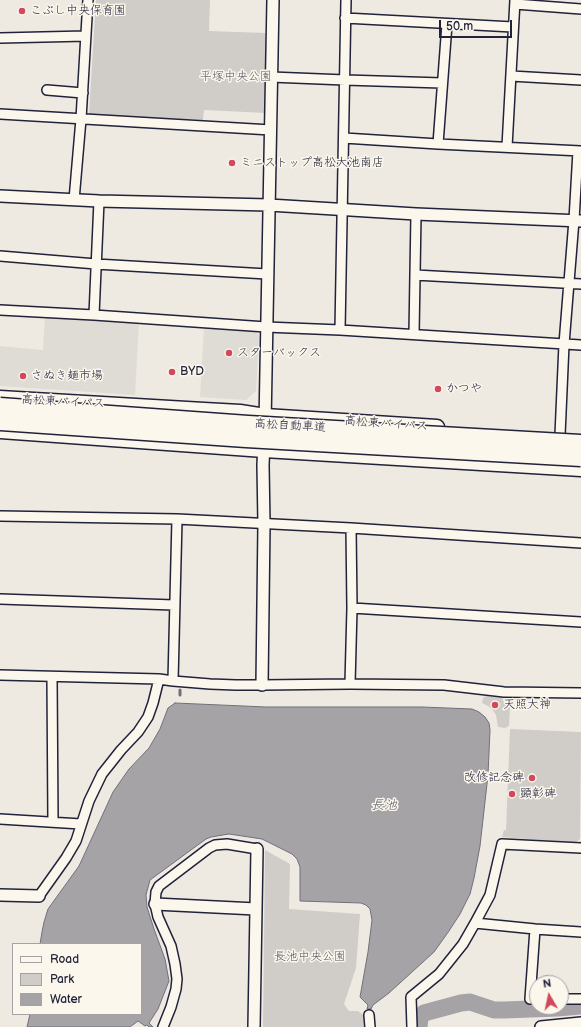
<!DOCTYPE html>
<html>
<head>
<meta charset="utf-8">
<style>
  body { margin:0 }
  #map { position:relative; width:581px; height:1027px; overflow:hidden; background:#eeeae2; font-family:"Balsamiq Sans",sans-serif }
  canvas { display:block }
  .legend { position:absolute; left:12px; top:943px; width:130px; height:72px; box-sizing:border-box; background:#fbf7ec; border:1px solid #a4a2a5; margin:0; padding:5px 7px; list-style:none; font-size:12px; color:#22223b }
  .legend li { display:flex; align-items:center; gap:8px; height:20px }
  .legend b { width:20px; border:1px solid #a4a2a5 }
  .north { position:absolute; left:529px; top:975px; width:40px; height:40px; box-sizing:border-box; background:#fbf7ec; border:1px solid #a4a2a5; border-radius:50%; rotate:351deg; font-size:11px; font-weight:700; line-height:16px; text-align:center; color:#22223b }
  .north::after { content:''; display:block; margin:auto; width:14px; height:18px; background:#d1495b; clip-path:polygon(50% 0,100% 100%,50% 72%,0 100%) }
  .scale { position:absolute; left:439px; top:20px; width:73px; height:18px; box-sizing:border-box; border:2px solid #22223b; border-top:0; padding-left:5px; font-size:12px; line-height:14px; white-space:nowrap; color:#22223b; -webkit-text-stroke:3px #fbf7ec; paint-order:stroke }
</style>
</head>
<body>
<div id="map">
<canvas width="581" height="1027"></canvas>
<ul class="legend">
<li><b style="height:5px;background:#fbf7ec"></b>Road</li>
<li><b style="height:11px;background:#d0cdc9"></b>Park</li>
<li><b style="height:11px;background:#a6a3a7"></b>Water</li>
</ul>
<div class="north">N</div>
<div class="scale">50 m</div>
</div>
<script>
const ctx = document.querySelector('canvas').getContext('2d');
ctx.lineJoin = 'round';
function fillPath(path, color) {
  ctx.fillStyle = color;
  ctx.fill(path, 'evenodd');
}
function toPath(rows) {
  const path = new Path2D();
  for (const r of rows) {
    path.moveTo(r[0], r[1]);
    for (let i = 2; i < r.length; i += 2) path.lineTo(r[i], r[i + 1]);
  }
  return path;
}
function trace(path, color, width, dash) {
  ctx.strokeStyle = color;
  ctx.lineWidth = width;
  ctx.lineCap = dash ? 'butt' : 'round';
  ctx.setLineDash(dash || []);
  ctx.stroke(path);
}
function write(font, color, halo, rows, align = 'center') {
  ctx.font = font + ' "Balsamiq Sans","Klee One",sans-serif';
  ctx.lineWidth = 3;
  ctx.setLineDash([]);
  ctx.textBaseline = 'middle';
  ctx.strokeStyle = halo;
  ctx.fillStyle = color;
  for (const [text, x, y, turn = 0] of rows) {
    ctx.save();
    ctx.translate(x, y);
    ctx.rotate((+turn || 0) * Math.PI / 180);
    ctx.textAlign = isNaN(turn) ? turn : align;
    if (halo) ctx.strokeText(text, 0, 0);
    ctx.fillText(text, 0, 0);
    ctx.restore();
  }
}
fillPath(toPath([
  [45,316,139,321,135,395,0,386,0,346,43,350],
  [204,327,255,331,259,336,256,391,246,400,200,397]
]), '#dfdbd5');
fillPath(toPath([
  [96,0,210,0,209,31,266,33,265,113,204,110,203,120,89,114],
  [486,696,502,698,510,706,509,726,505,728,498,727,496,715,492,709,488,706,482,703,483,698],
  [510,729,581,732,580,839,575,843,502,837,504,830,506,830],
  [265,850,290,864,289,909,360,914,356,968,344,1004,349,1011,358,1011,367,1018,367,1027,263,1027]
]), '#d0cdc9');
const water = toPath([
  [175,703,266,707,422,707,472,709,479,712,485,717,489,723,490,730,488,775,480,846,474,878,470,894,460,914,449,931,434,952,389,993,373,1005,371,1009,367,1009,368,1005,360,997,368,952,372,920,370,909,366,905,361,903,300,901,300,867,297,859,292,854,262,839,229,834,211,837,206,839,150,880,146,895,147,907,154,929,165,959,169,981,158,1009,149,1023,153,1027,149,1027,147,1025,145,1026,138,1021,130,1027,27,1027,30,1014,141,1014,141,944,40,944,42,932,44,922,48,909,79,866,113,792,129,769,149,748,160,729,168,708,175,703]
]);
fillPath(water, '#a6a3a7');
trace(water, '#716f7c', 1);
trace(toPath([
  [180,690,180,695]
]), '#716f7c', 3);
trace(toPath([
  [419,1027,420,1018,424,1013,461,1003,470,1002,494,1010,504,1010,558,1008,581,1006]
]), '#a6a3a7', 17);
const minor = toPath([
  [515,4,581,9],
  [345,18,513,27],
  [0,38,86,36],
  [511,76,581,80],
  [271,77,345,80,442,83],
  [47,90,83,93],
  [0,114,271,130],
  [344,138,438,144,581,151],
  [438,144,447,24],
  [507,147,515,0],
  [74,200,81,119,88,0],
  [0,256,96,264,267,274],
  [415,275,581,284],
  [0,310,94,315,266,327,340,330,581,345],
  [94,315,99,201],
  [340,330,346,0],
  [414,334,416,214],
  [560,435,564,344,574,220,578,151],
  [0,516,177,519,351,528,581,543],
  [0,599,174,605],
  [352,608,581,622],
  [0,675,159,679,173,681,210,684,236,685,262,685,350,684,444,685,504,692,581,693],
  [52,677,53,822],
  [173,681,177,519],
  [350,684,352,608,351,528],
  [0,819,81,824],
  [39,896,66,858,76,841,89,801,102,774,121,750,138,732,148,717,153,703,159,679],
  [475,923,535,929,581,932],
  [535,929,530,999,537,999],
  [561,999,581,999],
  [369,1015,370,1027],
  [163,1027,171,1007,176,989,177,979,175,964,171,946,158,917,155,904,156,892,159,886,209,848,215,845,227,844,257,849],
  [412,1027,411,997,439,974,463,944,475,923,490,895,502,844,581,848]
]);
const tertiary = toPath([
  [0,196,99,201,269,205,416,214,581,221],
  [265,423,273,0],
  [262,685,264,524,263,465,264,442],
  [0,895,39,896],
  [155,904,256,909],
  [254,1027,257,849],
  [541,1027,581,1023]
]);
const trunk = toPath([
  [0,398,204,410,240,412,265,416,437,427],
  [0,431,264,450,581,469]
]);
trace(minor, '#22223b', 12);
trace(tertiary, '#22223b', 14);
trace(trunk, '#22223b', 17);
trace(minor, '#fbf7ec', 9);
trace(tertiary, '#fbf7ec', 11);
trace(trunk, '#fbf7ec', 14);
const motorwayBridge = toPath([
  [0,406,248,424,581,443],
  [0,422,246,439,581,458]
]);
trace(motorwayBridge, '#22223b', 19, []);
trace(motorwayBridge, '#fbf7ec', 16);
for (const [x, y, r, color] of [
  [22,11,4,"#d1495b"],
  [232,163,4,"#d1495b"],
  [229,353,4,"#d1495b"],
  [172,372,4,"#d1495b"],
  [23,376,4,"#d1495b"],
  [438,389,4,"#d1495b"],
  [495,705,4,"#d1495b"],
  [532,778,4,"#d1495b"],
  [512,794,4,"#d1495b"]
]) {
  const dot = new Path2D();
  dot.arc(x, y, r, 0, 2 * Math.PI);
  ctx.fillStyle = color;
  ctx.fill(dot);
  trace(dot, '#fbf7ec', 1.5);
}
write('12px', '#22223b', '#fbf7ec', [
  ["こぶし中央保育園",30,11],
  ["ミニストップ高松大池南店",240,163],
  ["スターバックス",237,353],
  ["BYD",180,372],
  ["さぬき麺市場",31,376],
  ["かつや",446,389],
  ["天照大神",503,705],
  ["改修記念碑",524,778,"right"],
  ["顕彰碑",520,794]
], 'left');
write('12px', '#565566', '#fbf7ec', [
  ["平塚中央公園",236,77],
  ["長池中央公園",310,957]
]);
write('12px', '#22223b', '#fbf7ec', [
  ["高松東バイパス",63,402,3],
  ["高松東バイパス",386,424,4],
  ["高松自動車道",290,426,3]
]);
write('italic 13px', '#575666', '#fbf7ec', [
  ["長池",384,806]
]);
</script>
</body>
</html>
